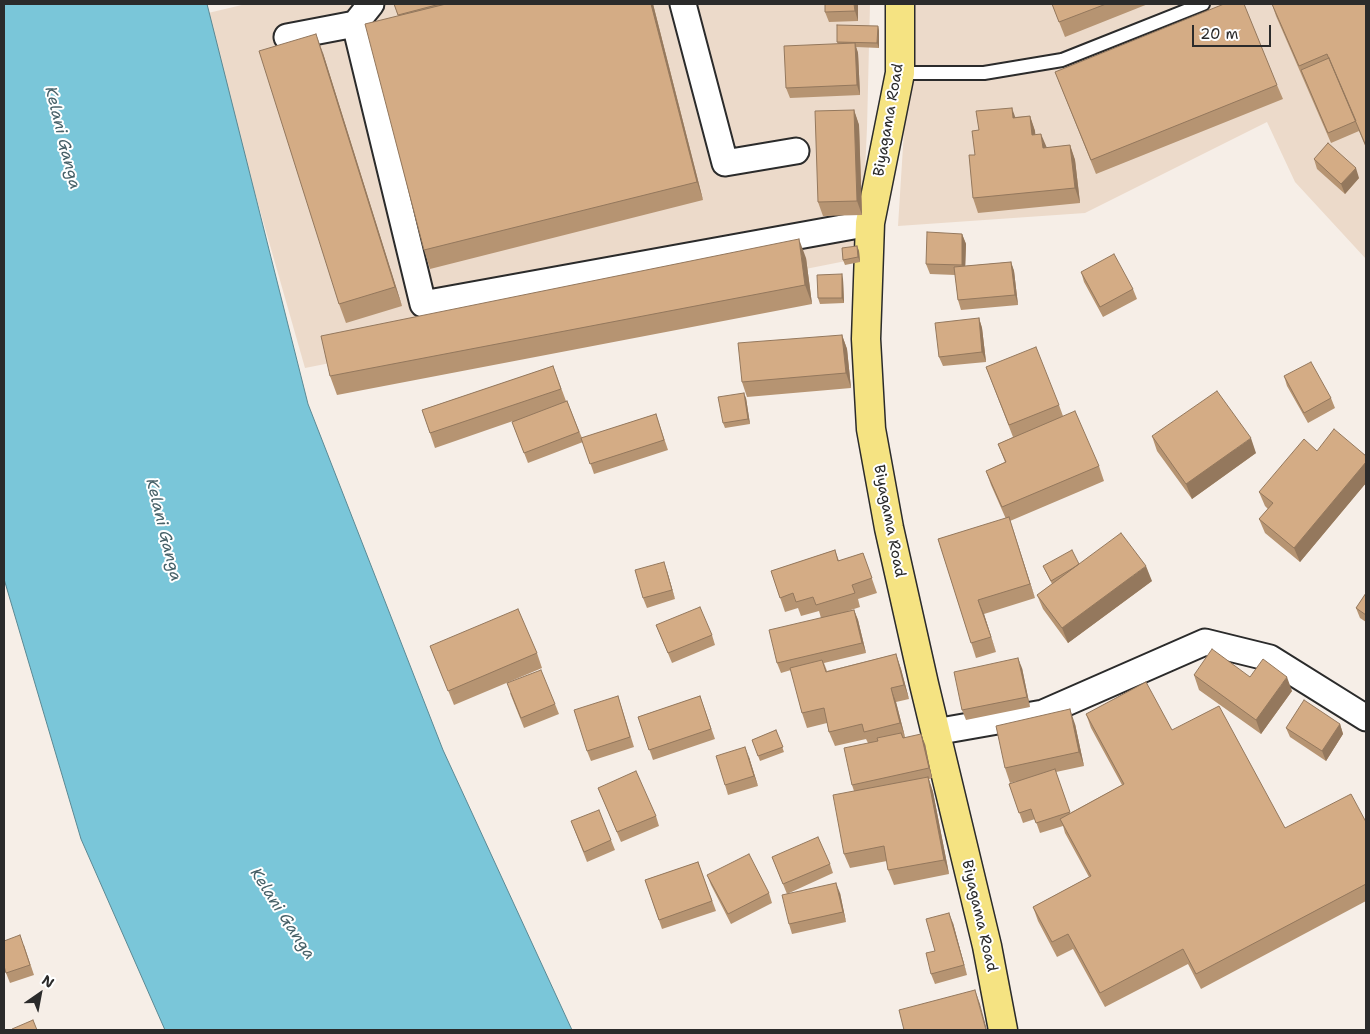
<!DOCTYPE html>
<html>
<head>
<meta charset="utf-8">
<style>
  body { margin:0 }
  #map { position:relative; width:1370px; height:1034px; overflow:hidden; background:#f6eee7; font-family:"Shantell Sans",sans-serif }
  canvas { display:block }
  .frame { position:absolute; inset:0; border:5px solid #2b2b2b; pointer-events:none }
  .north { position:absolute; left:15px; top:969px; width:50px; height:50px; -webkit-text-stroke:4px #fff; paint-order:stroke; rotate:33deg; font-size:14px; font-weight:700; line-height:20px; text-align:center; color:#2b2b2b }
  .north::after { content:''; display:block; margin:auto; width:18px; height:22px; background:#2b2b2b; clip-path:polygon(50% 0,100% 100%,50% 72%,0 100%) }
  .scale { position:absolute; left:1192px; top:25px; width:79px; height:22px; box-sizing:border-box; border:2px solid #2b2b2b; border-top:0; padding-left:6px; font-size:15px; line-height:18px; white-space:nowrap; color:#2b2b2b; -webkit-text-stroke:4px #fff; paint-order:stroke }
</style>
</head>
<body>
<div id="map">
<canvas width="1370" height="1034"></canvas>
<div class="frame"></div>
<div class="north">N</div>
<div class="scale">20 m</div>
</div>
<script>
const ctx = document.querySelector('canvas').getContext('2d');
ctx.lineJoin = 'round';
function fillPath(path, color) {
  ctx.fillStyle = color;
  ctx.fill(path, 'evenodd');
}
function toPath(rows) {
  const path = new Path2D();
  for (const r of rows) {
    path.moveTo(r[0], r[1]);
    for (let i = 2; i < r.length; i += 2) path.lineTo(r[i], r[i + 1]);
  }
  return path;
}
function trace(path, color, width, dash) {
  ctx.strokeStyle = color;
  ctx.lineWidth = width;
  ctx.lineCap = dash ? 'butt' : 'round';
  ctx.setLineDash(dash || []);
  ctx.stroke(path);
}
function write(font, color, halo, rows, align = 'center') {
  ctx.font = font + ' "Shantell Sans",sans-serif';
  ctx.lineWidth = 4;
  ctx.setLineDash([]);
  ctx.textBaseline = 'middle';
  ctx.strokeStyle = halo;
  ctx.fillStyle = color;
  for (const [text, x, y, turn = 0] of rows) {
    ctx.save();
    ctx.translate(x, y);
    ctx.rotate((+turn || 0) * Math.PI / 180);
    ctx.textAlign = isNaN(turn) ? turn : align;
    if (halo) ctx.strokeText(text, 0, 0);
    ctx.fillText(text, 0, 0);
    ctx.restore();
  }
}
fillPath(toPath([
  [246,4,870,4,867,128,861,258,305,368,204,14],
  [912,4,1366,4,1366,259,1295,182,1267,122,1085,213,898,226]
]), '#ecdaca');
const water = toPath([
  [4,4,207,4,308,404,443,750,572,1030,165,1030,81,839,4,579,4,4]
]);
fillPath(water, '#7ac6d9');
trace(water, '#5a8893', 1);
const service = toPath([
  [900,73,984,73,1062,60,1203,4]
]);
const minor = toPath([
  [371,4,355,24,423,304,870,223],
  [683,4,725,163,796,151],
  [287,37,355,24],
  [935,732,1043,713,1205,642,1270,658,1366,718]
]);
const primary = toPath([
  [900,4,900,73,870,223,866,339,871,429,889,528,924,684,987,946,1003,1030]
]);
trace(service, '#2b2b2b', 16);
trace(minor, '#2b2b2b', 29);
trace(primary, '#2b2b2b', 31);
trace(service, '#fff', 12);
trace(minor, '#fff', 25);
trace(primary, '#f5e382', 28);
fillPath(toPath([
  [394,4,653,4,703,200,430,269,424,250,398,16],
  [858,4,858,21,829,22,825,12],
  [1052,4,1148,4,1065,37],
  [1272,4,1366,4,1366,148,1359,131,1331,143,1276,16],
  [878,26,879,31,879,48,856,47,858,53,860,95,790,98,786,88,838,44,837,42],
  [323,53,402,306,346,323,339,304],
  [1055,72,1277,85,1283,99,1096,174],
  [854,110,859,125,862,215,823,216,818,202],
  [1030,116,1035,131,1035,135,1046,148,1070,145,1075,160,1080,203,978,213,973,198,975,155,979,130,1015,117],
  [1314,159,1359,178,1345,194,1317,169],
  [962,234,966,244,965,266,1011,262,1014,271,1018,305,961,310,958,300,955,275,930,274,926,264],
  [857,246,859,251,860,262,845,265,843,260],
  [806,258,812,304,337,395,330,376],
  [1081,272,1133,289,1137,299,1103,317,1084,282],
  [843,279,844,303,820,304,818,298],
  [979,318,982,328,986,362,943,366,939,357],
  [842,335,847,349,851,388,747,397,742,382],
  [553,366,566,401,567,401,582,438,656,414,668,450,594,474,583,442,528,463,512,422,513,421,435,448,422,410],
  [986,367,1059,405,1063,416,1099,466,1104,481,1010,521,1035,598,984,614,996,652,976,658,938,539,1006,519,991,485,986,471,1005,462,998,444,1013,437],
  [1284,376,1331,398,1335,408,1308,423,1287,386],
  [746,398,750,424,725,428,723,423],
  [1152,436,1256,453,1192,499,1157,451],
  [1317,451,1366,456,1366,483,1300,562,1265,533,1259,519,1268,509,1265,506,1259,492],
  [835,550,839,561,863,553,877,593,858,599,860,607,848,611,854,610,858,620,866,653,824,663,827,671,896,654,901,669,909,699,896,702,905,737,925,744,932,778,929,779,933,792,949,874,894,885,888,870,887,861,850,868,844,854,854,791,852,785,868,743,866,739,835,746,829,732,827,723,807,728,802,713,791,670,781,673,777,663,821,618,819,611,801,616,798,608,785,612,771,571],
  [1079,564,1152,581,1068,643,1043,609,1037,595,1052,584,1043,566],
  [667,571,675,599,647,608,643,598],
  [1366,593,1366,622,1360,618,1356,608],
  [656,625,712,635,715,645,672,663],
  [430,646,537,653,542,668,454,705],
  [1022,668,1030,707,966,720,962,710],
  [1194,675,1250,677,1292,691,1261,734,1199,690],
  [510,693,555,704,559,714,524,728],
  [618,696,634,747,591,761,587,751],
  [700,696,715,739,653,760,638,717],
  [1086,714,1172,730,1285,828,1366,822,1366,901,1201,989,1188,964,1105,1007,1073,949,1057,957,1038,921,1033,907,1089,877,1065,833,1063,826,1040,833,1035,819,1023,823,1009,784,1018,781,1010,783,1005,768,1075,724,1084,766,1056,772,1070,813,1122,785,1091,728],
  [1340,724,1343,734,1326,761,1290,737,1286,728],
  [776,730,784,752,760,761,752,740],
  [749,757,758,786,728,795,725,785],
  [598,788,656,816,659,826,621,842],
  [571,821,611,840,615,850,587,862],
  [772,857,830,864,833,873,787,894],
  [698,862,716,911,662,929,645,880],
  [707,875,769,893,772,903,731,924,711,885],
  [840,893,846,922,792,934,789,924],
  [953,923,967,975,935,984,931,974,935,951],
  [24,945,34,975,10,983,6,973]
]), '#b69472');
fillPath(toPath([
  [651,4,653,4,703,200,697,182],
  [854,4,858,4,858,21,855,11],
  [878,26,879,31,879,48,877,43],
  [316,34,323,53,402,306,395,287],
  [855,43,858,53,860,95,857,85],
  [1012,108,1017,122,1013,118],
  [854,110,859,125,862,215,857,201],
  [1030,116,1035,131,1037,149,1032,135],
  [1041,134,1047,148,1043,148],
  [1070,145,1075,160,1080,203,1075,188],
  [1356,168,1359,178,1345,194,1341,184],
  [962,234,966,244,965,275,962,265],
  [799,239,806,258,812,304,805,285],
  [857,246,859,251,860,262,858,257],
  [1011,262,1014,271,1018,305,1015,295],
  [842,274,843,279,844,303,842,298],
  [979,318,982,328,986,362,982,352],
  [842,335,847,349,851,388,846,373],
  [744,393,746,398,750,424,748,419],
  [1251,438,1256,453,1192,499,1186,484],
  [1366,462,1366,483,1300,562,1294,548],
  [1009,517,1014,532,1035,598,1030,584],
  [664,562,667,571,675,599,672,590],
  [1146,566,1152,581,1068,643,1062,628],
  [978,600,984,614,996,652,991,637],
  [854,610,858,620,866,653,862,643],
  [896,654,901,669,909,699,904,685],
  [1018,658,1022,668,1030,707,1027,697],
  [1287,677,1292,691,1261,734,1256,720],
  [891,688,896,702,905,737,900,723],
  [1070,709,1075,724,1084,766,1079,752],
  [1340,724,1343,734,1326,761,1322,751],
  [921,734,925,744,932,778,929,768],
  [745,747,749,757,758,786,754,776],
  [928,777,933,792,949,874,944,860],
  [836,883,840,893,846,922,843,912],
  [949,913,953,923,967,975,964,965],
  [975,990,980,1004,987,1030,986,1030]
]), '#94785d');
const building = toPath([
  [394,4,440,4,398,15,394,4],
  [446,4,651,4,697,182,424,250,365,24,446,4],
  [825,4,854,4,855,11,825,12,825,4],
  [1052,4,1106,4,1059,22,1052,4],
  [1224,4,1244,4,1277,85,1091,160,1055,72,1224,4],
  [1272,4,1366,4,1366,146,1327,54,1299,66,1272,4],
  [837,25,878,26,877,43,837,42,837,25],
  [316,34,395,287,339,304,259,51,316,34],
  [855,43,857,85,786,88,784,46,855,43],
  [1329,58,1356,121,1328,133,1301,70,1329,58],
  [1012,108,1013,118,1030,116,1032,135,1041,134,1043,148,1070,145,1075,188,973,198,969,155,975,155,972,131,979,130,976,111,1012,108],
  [854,110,857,201,818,202,815,111,854,110],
  [1328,143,1356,168,1341,184,1314,159,1328,143],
  [927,232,962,234,962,265,926,264,927,232],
  [799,239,805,285,330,376,321,336,799,239],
  [857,246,858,257,843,260,842,248,857,246],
  [1114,254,1133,289,1100,307,1081,272,1114,254],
  [1011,262,1015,295,958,300,954,267,1011,262],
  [842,274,842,298,818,298,817,275,842,274],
  [979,318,982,352,939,357,935,323,979,318],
  [842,335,846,373,742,382,738,343,842,335],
  [1036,347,1059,405,1009,425,986,367,1036,347],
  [1311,362,1331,398,1304,413,1284,376,1311,362],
  [553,366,561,389,430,433,422,410,553,366],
  [1217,391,1251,438,1186,484,1152,436,1217,391],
  [744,393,748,419,723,423,718,397,744,393],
  [567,401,579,432,524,453,512,422,567,401],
  [1075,411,1099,466,1002,507,986,471,1006,462,998,444,1075,411],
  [656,414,664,440,590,464,581,438,656,414],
  [1334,429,1366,456,1366,462,1294,548,1259,519,1273,503,1259,492,1304,439,1317,451,1334,429],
  [1009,517,1030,584,978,600,991,637,971,643,938,539,1009,517],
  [1121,533,1146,566,1062,628,1037,595,1121,533],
  [835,550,838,561,863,553,872,578,852,585,855,593,816,605,813,597,796,602,793,593,780,598,771,571,835,550],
  [1072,550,1079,564,1073,568,1051,581,1043,566,1072,550],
  [664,562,672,590,643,598,635,570,664,562],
  [1366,593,1366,615,1356,608,1366,593],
  [700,607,712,635,668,653,656,625,700,607],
  [518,609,537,653,448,691,430,646,518,609],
  [854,610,862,643,777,663,769,630,854,610],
  [1212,649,1250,677,1263,659,1287,677,1256,720,1194,675,1212,649],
  [896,654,904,685,891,688,900,723,864,732,862,724,829,732,824,708,802,713,790,668,822,660,826,672,896,654],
  [1018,658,1027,697,962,710,954,672,1018,658],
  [541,670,555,704,521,718,507,683,541,670],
  [1146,682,1172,730,1219,706,1285,828,1351,794,1366,822,1366,884,1196,974,1183,949,1100,993,1068,934,1052,942,1033,907,1091,876,1060,819,1124,784,1086,714,1146,682],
  [618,696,630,737,587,751,574,710,618,696],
  [700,696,711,729,649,750,638,717,700,696],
  [1304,700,1340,724,1322,751,1286,728,1304,700],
  [1070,709,1079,752,1005,768,996,726,1070,709],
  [776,730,783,747,758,756,752,740,776,730],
  [901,733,903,738,921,734,929,768,852,785,844,748,878,741,877,738,901,733],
  [745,747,754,776,725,785,716,756,745,747],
  [1055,769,1070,812,1036,823,1031,809,1019,813,1009,784,1055,769],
  [636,771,656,816,617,832,598,788,636,771],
  [928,777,944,860,888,870,884,846,844,854,833,795,928,777],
  [599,810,611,840,584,852,571,821,599,810],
  [818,837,830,864,783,884,772,857,818,837],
  [749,854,769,893,728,914,707,875,749,854],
  [698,862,712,901,659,920,645,880,698,862],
  [836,883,843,912,789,924,782,895,836,883],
  [949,913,964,965,931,974,926,953,935,951,926,919,949,913],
  [20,935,30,965,6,973,4,966,4,941,20,935],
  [975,990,986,1030,904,1030,899,1010,975,990],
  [33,1020,37,1030,12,1030,12,1029,33,1020]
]);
fillPath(building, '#d4ac85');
trace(building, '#94785d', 1);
write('15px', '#2b2b2b', '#fff', [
  ["Biyagama Road",889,120,-80],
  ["Biyagama Road",889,521,79],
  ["Biyagama Road",979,916,77]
]);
write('italic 16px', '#476168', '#fff', [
  ["Kelani Ganga",62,138,76],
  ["Kelani Ganga",163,530,76],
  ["Kelani Ganga",282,914,57]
]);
</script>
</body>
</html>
